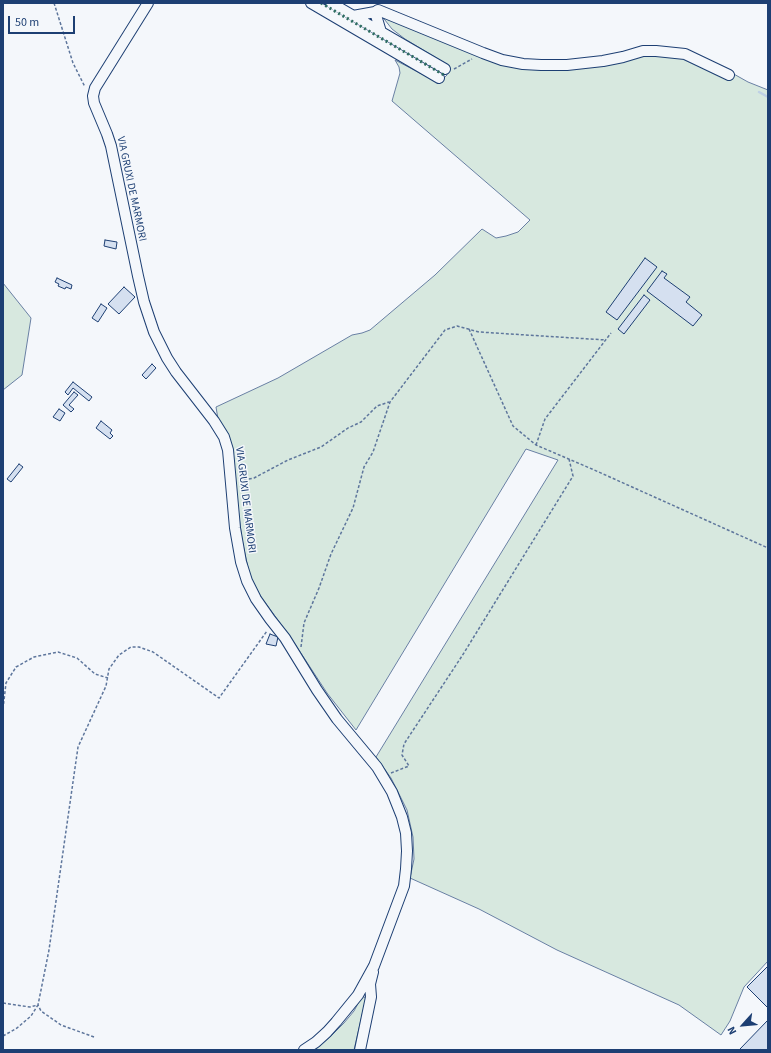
<!DOCTYPE html>
<html>
<head>
<meta charset="utf-8">
<style>
  body { margin:0 }
  #map { position:relative; width:771px; height:1053px; overflow:hidden; background:#f4f7fb; font-family:"Source Sans 3",sans-serif }
  canvas { display:block }
  .frame { position:absolute; inset:0; border:4px solid #1d3f73; pointer-events:none }
  .north { position:absolute; left:723px; top:1005px; width:40px; height:40px; -webkit-text-stroke:3px #f4f7fb; paint-order:stroke; rotate:243deg; font-size:11px; font-weight:700; line-height:16px; text-align:center; color:#1d3f73 }
  .north::after { content:''; display:block; margin:auto; width:14px; height:18px; background:#1d3f73; clip-path:polygon(50% 0,100% 100%,50% 72%,0 100%) }
  .scale { position:absolute; left:8px; top:16px; width:67px; height:18px; box-sizing:border-box; border:2px solid #1d3f73; border-top:0; padding-left:5px; font-size:12px; line-height:14px; white-space:nowrap; color:#1d3f73; -webkit-text-stroke:3px #f4f7fb; paint-order:stroke }
</style>
</head>
<body>
<div id="map">
<canvas width="771" height="1053"></canvas>
<div class="frame"></div>
<div class="north">N</div>
<div class="scale">50 m</div>
</div>
<script>
const ctx = document.querySelector('canvas').getContext('2d');
ctx.lineJoin = 'round';
function fillPath(path, color) {
  ctx.fillStyle = color;
  ctx.fill(path, 'evenodd');
}
function toPath(rows) {
  const path = new Path2D();
  for (const r of rows) {
    path.moveTo(r[0], r[1]);
    for (let i = 2; i < r.length; i += 2) path.lineTo(r[i], r[i + 1]);
  }
  return path;
}
function trace(path, color, width, dash) {
  ctx.strokeStyle = color;
  ctx.lineWidth = width;
  ctx.lineCap = dash ? 'butt' : 'round';
  ctx.setLineDash(dash || []);
  ctx.stroke(path);
}
function write(font, color, halo, rows, align = 'center') {
  ctx.font = font + ' "Source Sans 3",sans-serif';
  ctx.lineWidth = 3;
  ctx.setLineDash([]);
  ctx.textBaseline = 'middle';
  ctx.strokeStyle = halo;
  ctx.fillStyle = color;
  for (const [text, x, y, turn = 0] of rows) {
    ctx.save();
    ctx.translate(x, y);
    ctx.rotate((+turn || 0) * Math.PI / 180);
    ctx.textAlign = isNaN(turn) ? turn : align;
    if (halo) ctx.strokeText(text, 0, 0);
    ctx.fillText(text, 0, 0);
    ctx.restore();
  }
}
const green = toPath([
  [381,15,503,64,636,56,658,54,674,55,732,73,748,82,768,90,768,961,744,987,730,1021,721,1035,679,1005,557,950,479,909,410,878,414,859,413,837,407,810,391,778,376,757,558,460,526,449,356,730,327,693,291,638,261,597,250,577,242,540,233,469,218,419,216,407,278,378,352,335,362,333,370,330,435,275,482,229,496,238,506,236,518,232,530,220,392,101,400,73,399,67,395,60,439,83,447,75,448,65,405,39,392,29,381,15],
  [3,283,31,318,22,375,3,390,3,283],
  [362,996,366,998,354,1050,315,1050,331,1036,344,1023,354,1011,362,996]
]);
fillPath(green, '#d7e8df');
trace(green, '#687fa3', 1);
trace(toPath([
  [759,92,768,97]
]), '#bed0e5', 2.5);
const building = toPath([
  [105,240,117,242,116,249,104,246,105,240],
  [645,258,657,267,617,320,606,312,645,258],
  [662,271,667,274,664,278,690,297,686,302,702,315,693,326,647,291,662,271],
  [57,278,72,285,71,289,66,287,65,289,58,286,59,284,55,282,57,278],
  [124,287,135,297,119,314,108,304,124,287],
  [644,295,650,300,624,334,618,329,644,295],
  [101,304,107,308,98,322,92,318,101,304],
  [152,364,156,368,146,379,142,375,152,364],
  [73,382,92,397,89,401,73,388,68,395,65,392,73,382],
  [74,392,78,395,69,405,74,409,71,412,63,405,74,392],
  [59,409,65,413,60,421,53,417,59,409],
  [101,421,112,430,110,433,113,436,110,439,96,428,101,421],
  [19,464,23,467,11,482,7,479,19,464],
  [270,634,278,637,276,646,266,644,270,634],
  [768,966,768,1008,747,987,768,966],
  [768,1020,768,1050,741,1050,740,1049,768,1020]
]);
fillPath(building, '#d5e0f0');
trace(building, '#1d3f73', 1);
const minor = toPath([
  [148,3,95,88,93,96,94,103,107,134,111,146,138,276,144,302,154,332,167,358,176,372,214,421,224,437,228,450,235,528,241,562,247,581,256,599,270,619,285,638,317,690,337,719,377,767,392,792,402,817,406,833,407,851,406,869,404,886,374,966,358,995,336,1022,327,1032,316,1042,304,1050],
  [311,3,439,78],
  [331,3,445,69],
  [375,12,378,10,483,53,502,60,523,64,541,65,567,65,603,61,623,57,643,51,656,51,685,54,729,75],
  [353,16,375,12,381,32],
  [360,1050,371,997,370,984,373,972]
]);
trace(minor, '#1d3f73', 12);
trace(toPath([
  [54,3,73,63,85,87],
  [454,69,472,59],
  [469,329,513,426,536,445,592,469,768,548],
  [536,445,545,419,611,333],
  [239,481,254,478,288,460,321,447,348,428,361,422,377,406,389,402],
  [301,647,304,623,319,588,331,554,353,508,364,467,373,452,390,402,445,330,457,326,479,332,606,340],
  [3,709,6,683,16,667,34,657,58,652,77,658,95,674,108,678],
  [391,773,409,766,402,755,404,744,462,656,573,476,569,459],
  [3,1003,30,1007,38,1005],
  [3,1036,17,1028,31,1016,38,1005],
  [94,1037,61,1025,41,1011,38,1005,49,950,78,747,106,686,109,669,119,655,131,647,139,647,153,652,219,698,267,631]
]), '#5e769c', 1.5, [3, 2]);
trace(minor, '#f4f7fb', 10);
trace(toPath([
  [321,3,444,75]
]), '#2c6c60', 3, [2, 3]);
write('11px', '#1d3f73', '#f4f7fb', [
  ["VIA GRUXI DE MARMORI",131,189,78],
  ["VIA GRUXI DE MARMORI",245,500,83]
]);
</script>
</body>
</html>
